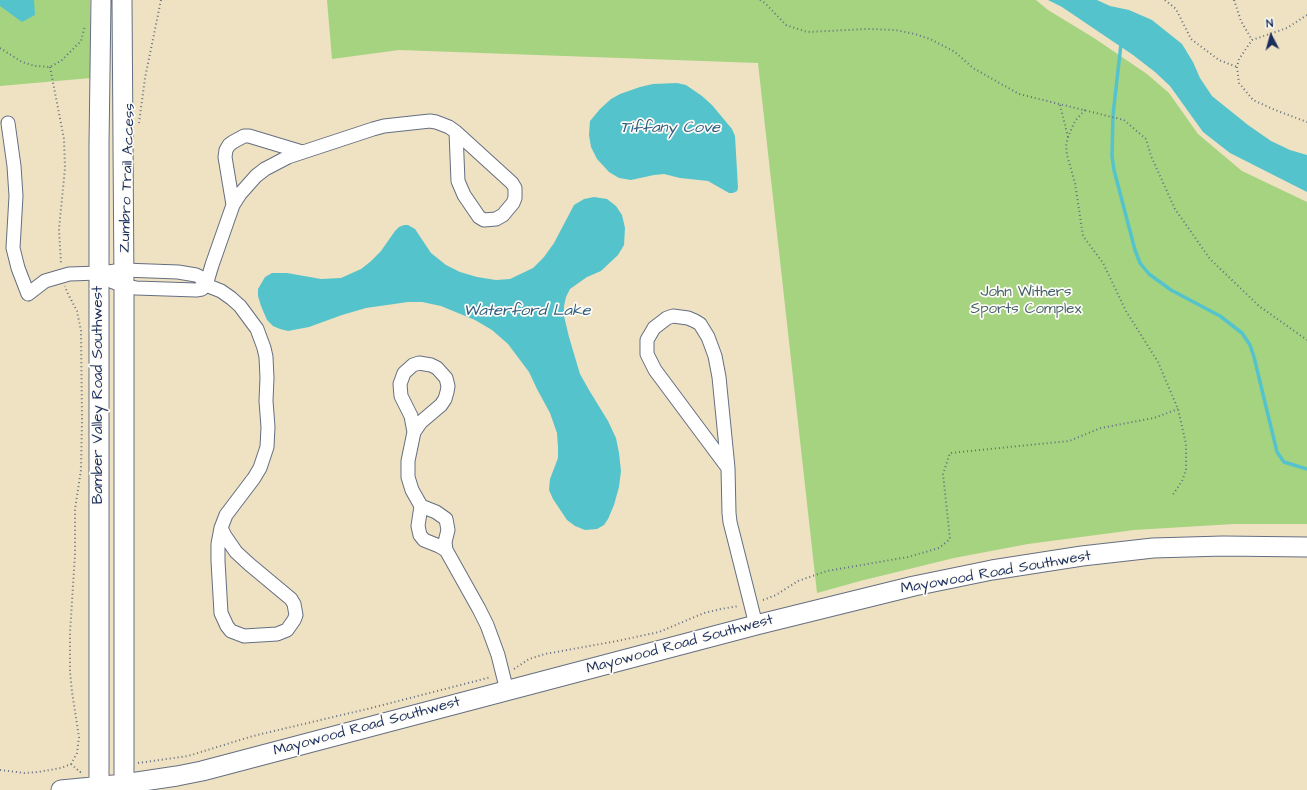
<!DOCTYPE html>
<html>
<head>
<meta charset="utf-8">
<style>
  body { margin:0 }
  #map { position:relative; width:1307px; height:790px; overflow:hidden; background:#eee2c2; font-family:"Architects Daughter",sans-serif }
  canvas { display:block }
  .north { position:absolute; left:1251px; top:16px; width:40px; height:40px; -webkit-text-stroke:3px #fdfcf7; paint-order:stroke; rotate:354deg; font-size:11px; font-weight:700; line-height:16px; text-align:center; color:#1b2f5e }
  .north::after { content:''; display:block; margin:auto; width:14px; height:18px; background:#1b2f5e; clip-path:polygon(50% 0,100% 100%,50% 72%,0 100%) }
</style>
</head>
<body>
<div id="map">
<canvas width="1307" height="790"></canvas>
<div class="north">N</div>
</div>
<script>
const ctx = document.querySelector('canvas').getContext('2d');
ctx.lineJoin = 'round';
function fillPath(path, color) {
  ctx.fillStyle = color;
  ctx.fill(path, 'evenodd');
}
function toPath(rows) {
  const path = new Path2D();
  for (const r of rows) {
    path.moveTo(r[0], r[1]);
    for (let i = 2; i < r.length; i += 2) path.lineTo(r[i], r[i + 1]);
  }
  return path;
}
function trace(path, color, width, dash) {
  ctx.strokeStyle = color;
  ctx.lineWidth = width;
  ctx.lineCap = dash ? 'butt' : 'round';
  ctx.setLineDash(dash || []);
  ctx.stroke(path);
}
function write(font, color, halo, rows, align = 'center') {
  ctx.font = font + ' "Architects Daughter",sans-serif';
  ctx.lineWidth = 3.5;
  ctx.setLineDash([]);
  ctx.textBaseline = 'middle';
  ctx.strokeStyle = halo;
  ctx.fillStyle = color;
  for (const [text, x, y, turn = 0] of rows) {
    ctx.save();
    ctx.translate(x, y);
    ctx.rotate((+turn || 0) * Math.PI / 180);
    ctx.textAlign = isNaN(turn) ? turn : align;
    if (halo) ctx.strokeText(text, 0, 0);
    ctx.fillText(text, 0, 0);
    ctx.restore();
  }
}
fillPath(toPath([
  [0,0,90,0,91,78,0,86],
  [327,0,1036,0,1048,10,1094,38,1147,74,1169,93,1198,134,1242,171,1307,202,1307,524,1234,524,1134,530,1028,544,954,558,860,581,817,593,758,63,399,50,332,59]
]), '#a5d380');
fillPath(toPath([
  [0,0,34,0,35,15,22,22,0,6],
  [1048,0,1097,0,1110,6,1129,10,1152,20,1182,44,1193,62,1200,78,1212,96,1248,125,1271,141,1290,150,1307,155,1307,192,1230,153,1203,132,1170,86,1155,72,1133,55,1062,7],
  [677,83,686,85,702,96,712,105,732,129,735,136,738,188,737,191,733,193,729,193,708,181,680,178,664,174,654,175,631,180,619,178,609,172,597,159,591,147,589,135,590,121,600,109,611,99,620,94,640,87,653,84],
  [594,197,607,199,616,206,622,215,625,228,624,245,618,255,601,271,587,277,570,289,566,297,564,306,564,316,569,337,580,374,589,390,608,421,616,438,619,453,621,471,619,487,614,505,608,519,604,525,597,529,585,530,575,526,567,520,553,499,549,490,550,479,558,458,558,447,557,433,550,413,537,389,529,372,508,344,492,330,475,320,441,306,422,302,408,302,366,308,342,315,309,327,288,331,280,329,273,326,267,320,261,306,258,296,258,289,265,277,272,273,287,273,321,279,341,278,361,269,370,262,381,251,395,231,399,227,404,225,408,225,415,229,431,253,446,265,460,272,477,277,496,280,510,279,533,268,544,257,554,243,574,205,584,199]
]), '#55c3cc');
trace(toPath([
  [1121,44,1113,115,1112,156,1114,170,1135,250,1140,263,1149,274,1171,290,1220,316,1242,333,1250,345,1254,357,1277,452,1284,462,1307,469]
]), '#55c3cc', 3.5);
const street = toPath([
  [8,123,14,166,16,196,13,248,18,268,28,294,45,281,69,274,99,273,124,270,178,272,196,275,200,277,206,285,221,291,231,298,240,306,257,329,264,348,266,357,267,378,266,401,268,427,267,447,260,468,254,478,226,515,221,528,218,544,218,561,221,613,227,626,231,631,244,636,277,634,287,630,294,620,296,615,294,604,291,599,249,564,236,552,225,536,221,528],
  [233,205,225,157,226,150,229,145,233,142,244,136,249,136,302,152],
  [99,273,113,282,124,286,136,288,196,290,202,289,206,285],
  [206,285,212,265,233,205,240,194,256,176,265,169,288,157,373,129,384,126,430,121,436,122,449,127,456,132,512,183,515,188,515,198,513,203,503,215,496,219,484,220,479,217,464,195,458,181,456,132],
  [673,316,688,318,695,321,700,324,708,337,715,356,719,377,728,468,655,370,647,354,647,340,654,328,667,318,673,316],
  [414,432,411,416,401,396,400,384,404,373,413,365,419,363,431,365,437,368,446,378,448,386,447,392,445,399,441,405,421,422,414,432,408,461,408,477,412,490,421,506,436,512,446,519,448,530,445,542,446,550,479,609,487,625,498,655,507,691],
  [728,468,729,513,730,522,756,625],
  [421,506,418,526,420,535,424,540,439,546,446,550]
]);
const secondary = toPath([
  [122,0,124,286,124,790],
  [61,790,124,784,177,776,202,771,756,625,914,586,992,570,1082,556,1153,548,1223,546,1307,547],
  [99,790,99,144,101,0]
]);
trace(street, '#656e81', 15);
trace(secondary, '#656e81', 21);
trace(toPath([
  [760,0,765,3,786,25,807,32,868,29,895,30,915,34,930,39,955,52,973,68,1019,94,1124,120,1146,139,1151,156,1175,209,1210,259,1259,306,1307,340],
  [1165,0,1176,9,1191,39,1219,60,1237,67],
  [1234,0,1241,21,1252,40],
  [1307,15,1287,28,1252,40,1239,59,1237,67,1239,83,1253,100,1275,110,1307,122],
  [0,48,22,62,35,66,50,67,62,60,81,41,85,25],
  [50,67,64,139,65,168,59,229,61,264],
  [1060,105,1068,137],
  [1085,110,1075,121,1068,137,1066,146,1067,155,1075,183,1083,236,1103,263,1126,311,1158,362,1178,409,1186,444,1186,470,1182,481,1172,496],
  [139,123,145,78,161,0],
  [763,600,776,595,798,581,827,571,908,557,939,548,950,539,943,474,950,453,1069,441,1101,428,1154,418,1178,409],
  [514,669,529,659,545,654,617,641,659,632,704,613,721,609,739,606],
  [138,763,188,756,253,736,367,709,491,677],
  [71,764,80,772,82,771],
  [0,770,24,773,38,772,61,768,71,764,77,753,79,737,72,692,70,671,70,633,75,554,75,509,81,470,82,419,81,331,77,311,67,292,65,286]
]), '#656e81', 2, [1, 3]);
trace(street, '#fff', 13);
trace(secondary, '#fff', 19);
write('15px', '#1b2f5e', '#fdfcf7', [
  ["Zumbro Trail Access",128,178,-88],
  ["Bamber Valley Road Southwest",99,395,-90],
  ["Mayowood Road Southwest",996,573,-10],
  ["Mayowood Road Southwest",680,645,-15],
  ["Mayowood Road Southwest",367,727,-15]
]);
write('15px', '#446068', '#fdfcf7', [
  ["John Withers",1026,293],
  ["Sports Complex",1026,310]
]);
write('italic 16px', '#2c5b7f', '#fdfcf7', [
  ["Tiffany Cove",670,129],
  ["Waterford Lake",527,312]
]);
</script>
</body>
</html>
